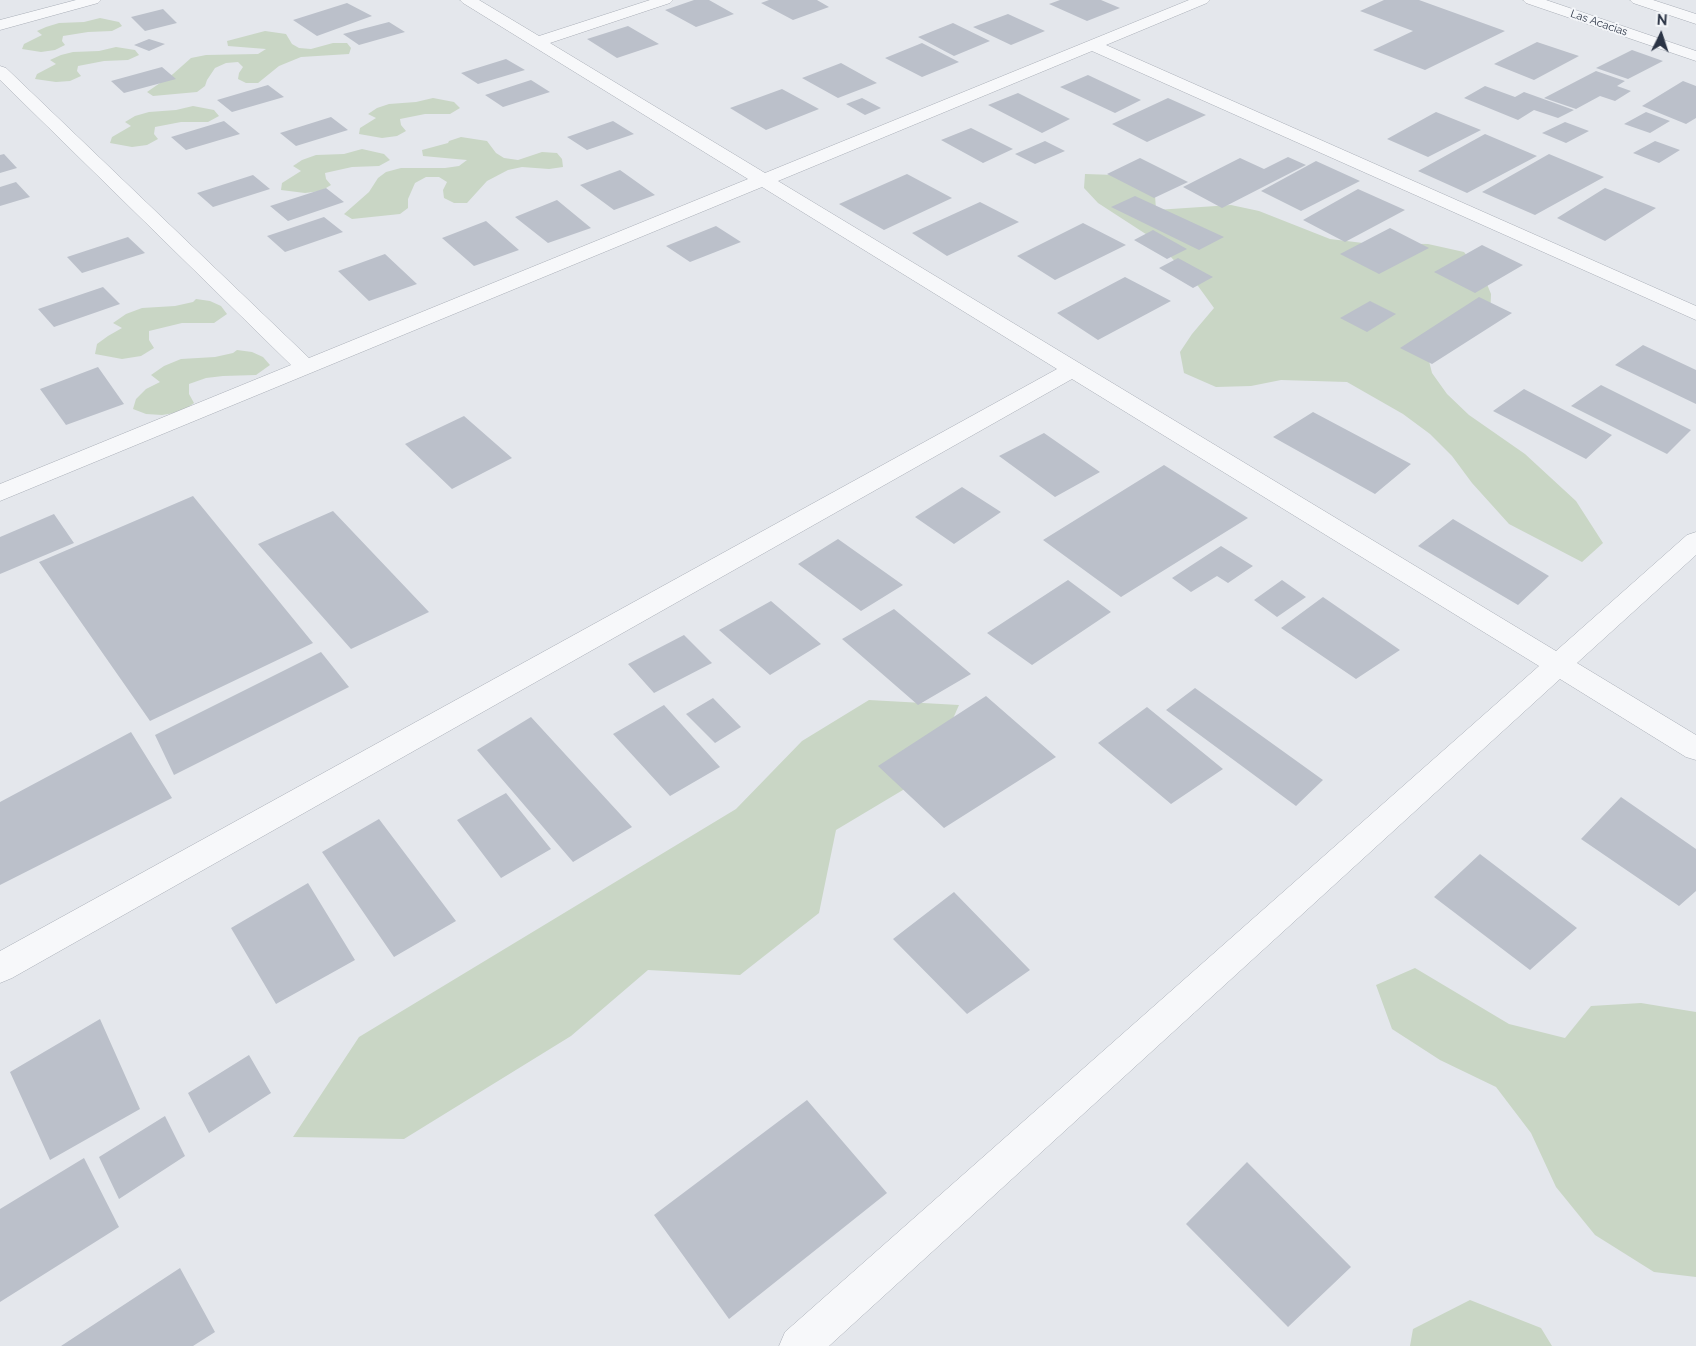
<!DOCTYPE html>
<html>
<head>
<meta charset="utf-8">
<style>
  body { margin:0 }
  #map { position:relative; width:1696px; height:1346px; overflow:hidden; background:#e4e7ec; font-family:Raleway,sans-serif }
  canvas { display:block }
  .north { position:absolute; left:1636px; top:10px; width:50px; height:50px; -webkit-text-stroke:4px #f4f6f9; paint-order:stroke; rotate:4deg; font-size:14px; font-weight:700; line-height:20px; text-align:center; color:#2b3445 }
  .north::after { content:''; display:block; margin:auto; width:18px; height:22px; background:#2b3445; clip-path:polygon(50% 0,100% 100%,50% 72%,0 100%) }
</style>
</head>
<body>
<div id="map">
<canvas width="1696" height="1346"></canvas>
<div class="north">N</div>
</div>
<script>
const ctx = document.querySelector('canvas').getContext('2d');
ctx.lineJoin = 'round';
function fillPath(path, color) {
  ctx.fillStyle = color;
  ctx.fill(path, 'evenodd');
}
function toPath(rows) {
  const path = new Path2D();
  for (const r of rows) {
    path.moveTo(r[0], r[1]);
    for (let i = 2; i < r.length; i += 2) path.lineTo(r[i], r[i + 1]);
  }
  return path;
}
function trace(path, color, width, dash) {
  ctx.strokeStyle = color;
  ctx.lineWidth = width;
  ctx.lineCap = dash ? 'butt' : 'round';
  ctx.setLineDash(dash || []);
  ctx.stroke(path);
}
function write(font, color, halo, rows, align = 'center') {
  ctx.font = font + ' Raleway,sans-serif';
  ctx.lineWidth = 4;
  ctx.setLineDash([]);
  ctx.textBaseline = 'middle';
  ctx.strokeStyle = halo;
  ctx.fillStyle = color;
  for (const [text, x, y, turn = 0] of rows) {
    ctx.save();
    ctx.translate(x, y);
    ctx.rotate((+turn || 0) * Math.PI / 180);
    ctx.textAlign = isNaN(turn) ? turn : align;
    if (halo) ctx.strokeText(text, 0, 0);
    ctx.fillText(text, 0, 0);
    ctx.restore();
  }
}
fillPath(toPath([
  [100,18,119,22,122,26,112,31,88,32,63,36,62,41,65,45,55,50,41,52,22,49,24,44,42,35,37,31,46,27,59,23,84,22],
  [265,31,286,34,292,44,299,48,311,49,333,43,347,43,351,48,349,54,301,57,279,66,258,83,246,83,238,79,239,73,243,67,238,62,226,63,215,68,207,80,205,86,197,92,153,96,147,92,173,74,191,58,206,55,258,54,266,49,228,46,227,41],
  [116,47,135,50,139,55,128,60,104,61,78,66,77,71,81,76,70,81,56,82,35,79,37,74,56,64,50,60,61,55,73,52,99,51],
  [433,98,454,102,460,108,450,114,425,114,400,119,401,125,406,131,397,136,382,138,359,134,360,128,376,118,368,114,377,108,389,104,416,102],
  [193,106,214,110,219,116,208,122,181,122,155,127,154,134,158,139,147,145,132,147,110,143,112,137,131,126,125,122,135,116,149,112,176,110],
  [461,137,487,141,496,153,504,158,518,160,542,152,557,153,562,159,563,167,549,169,522,167,508,170,487,181,467,203,454,203,444,198,443,190,447,182,439,177,426,177,415,183,408,199,408,208,400,214,352,219,344,214,369,192,378,178,386,172,401,168,445,168,459,166,467,160,423,156,422,150,448,143,449,141],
  [362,149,384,154,390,160,379,166,352,167,325,173,326,179,331,185,321,191,305,193,281,190,282,183,301,171,293,166,302,160,316,155,344,154],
  [1085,174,1115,175,1155,195,1156,210,1231,205,1259,211,1330,239,1363,243,1428,244,1464,252,1484,277,1491,294,1490,319,1427,353,1432,373,1447,394,1469,415,1525,454,1576,501,1603,543,1582,562,1509,524,1472,483,1452,456,1430,434,1403,414,1347,382,1281,380,1251,386,1216,387,1184,373,1180,352,1192,334,1214,308,1198,286,1155,240,1098,203,1084,188],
  [196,299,210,301,221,306,227,314,214,323,182,323,149,331,149,340,154,348,141,356,122,359,95,354,97,344,108,336,122,328,113,323,126,314,142,308,175,306,193,302],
  [237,350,252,352,263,357,270,365,256,375,223,376,206,378,189,384,189,394,194,403,181,412,162,415,146,414,133,409,136,399,146,389,160,382,151,375,164,366,181,359,215,357,233,353],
  [869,700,959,705,928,775,836,830,819,913,740,975,648,970,571,1036,404,1139,293,1137,359,1037,736,809,802,741],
  [1415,968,1509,1024,1565,1038,1591,1006,1641,1003,1696,1012,1696,1277,1654,1272,1595,1235,1556,1187,1531,1133,1496,1087,1440,1060,1392,1029,1376,985],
  [1470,1300,1541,1328,1552,1346,1410,1346,1413,1329]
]), '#c9d6c5');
fillPath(toPath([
  [694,0,709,0,734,14,696,27,665,10],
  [769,0,817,0,829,7,793,20,761,3],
  [1060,0,1101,0,1120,8,1087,21,1049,4],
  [1384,0,1419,0,1505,31,1425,70,1373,50,1413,31,1360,11],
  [347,3,372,16,317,36,293,20],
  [163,9,177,23,145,31,131,17],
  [1008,14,1045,31,1011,45,973,27],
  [389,22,405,32,359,45,343,34],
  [953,23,990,41,954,56,918,37],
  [628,26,659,44,617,58,587,39],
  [149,39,165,44,149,51,134,45],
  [1537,42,1579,56,1534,80,1494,64],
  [922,43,959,62,922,77,885,58],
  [1632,50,1663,61,1628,79,1596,68],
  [506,59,525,70,478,84,461,73],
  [841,63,877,83,838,98,802,78],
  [162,67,176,79,124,93,111,81],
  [1596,71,1625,81,1617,86,1631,91,1615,101,1600,96,1576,109,1544,98],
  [1088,75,1141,100,1115,113,1060,87],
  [531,80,550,92,503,107,485,95],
  [1683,81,1696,86,1696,118,1686,124,1642,106],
  [268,85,284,97,232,112,217,100],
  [1485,86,1515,97,1524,92,1574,110,1558,118,1534,110,1518,120,1464,98],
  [782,89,819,109,766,130,730,108],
  [1018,93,1070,119,1042,133,988,105],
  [862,98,881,108,865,115,846,104],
  [1168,98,1206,115,1147,142,1112,124],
  [1436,112,1481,130,1428,157,1387,139],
  [1646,112,1670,121,1650,133,1624,124],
  [331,117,348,130,296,146,280,133],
  [224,121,240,134,186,150,171,137],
  [613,121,634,134,587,150,567,137],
  [1565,122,1589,131,1566,143,1542,133],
  [971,128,1013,149,983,163,941,140],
  [1485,134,1537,156,1467,193,1418,171],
  [1045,141,1065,151,1035,164,1015,154],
  [1655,141,1680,150,1659,163,1633,153],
  [4,154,17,168,0,173,0,155],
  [1549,154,1604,177,1535,215,1482,192],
  [1288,157,1306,165,1222,208,1183,187,1240,158,1264,169],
  [1140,158,1188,182,1154,198,1107,174],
  [1316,161,1360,181,1301,211,1261,191],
  [620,170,655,195,614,210,580,185],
  [907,174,952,198,884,230,839,204],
  [253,175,270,189,213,207,197,193],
  [16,182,30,197,0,206,0,187],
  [326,188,344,202,288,221,270,206],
  [1605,188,1656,208,1605,241,1557,218],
  [1358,189,1405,210,1345,242,1303,220],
  [1135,196,1224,237,1199,250,1111,207],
  [557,200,591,228,548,243,515,217],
  [980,202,1019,222,947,256,912,233],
  [324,217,343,232,285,252,267,236],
  [486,221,519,250,474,266,442,238],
  [1083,223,1126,245,1055,280,1017,256],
  [716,226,741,242,690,262,666,246],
  [1390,228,1429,248,1379,274,1340,254],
  [1153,230,1187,249,1167,259,1134,240],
  [128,237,145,253,82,273,67,257],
  [1482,245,1523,265,1475,293,1434,272],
  [385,254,417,284,369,301,338,271],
  [1178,258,1213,277,1193,288,1159,268],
  [1125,277,1171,301,1098,340,1057,313],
  [103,287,120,304,54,327,38,309],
  [1479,297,1512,313,1432,364,1400,348],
  [1370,301,1396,314,1367,332,1340,318],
  [1643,345,1696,370,1696,404,1615,365],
  [98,367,124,404,66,425,40,389],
  [1601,385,1691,430,1667,454,1571,406],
  [1524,389,1612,435,1586,459,1493,411],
  [1313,412,1411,464,1375,494,1273,437],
  [464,416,512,458,452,489,405,444],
  [1044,433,1100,472,1055,497,999,456],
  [1164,465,1248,518,1121,597,1043,540],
  [962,487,1001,512,954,544,915,517],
  [193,496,313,643,150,721,39,562],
  [333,511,429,612,351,649,258,544],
  [54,514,74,543,0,574,0,537],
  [1453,519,1549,576,1518,605,1418,546],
  [838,539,903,585,861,611,798,564],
  [1221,546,1253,566,1228,583,1217,576,1191,592,1172,578],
  [1068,580,1111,612,1032,665,987,633],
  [1282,580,1306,597,1277,617,1254,600],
  [1323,597,1400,650,1356,679,1281,628],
  [771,601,821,644,770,675,719,630],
  [894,609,971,674,918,705,842,639],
  [684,635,712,663,654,693,628,664],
  [321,652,349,687,174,775,155,735],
  [1195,688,1323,780,1296,806,1166,710],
  [986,696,1056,757,944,828,878,766],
  [713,698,741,727,715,743,686,714],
  [664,705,720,767,670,796,613,734],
  [1147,707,1223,769,1171,804,1098,743],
  [531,717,632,827,573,862,477,750],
  [131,732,172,798,0,885,0,802],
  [506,793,551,849,501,878,457,820],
  [1621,797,1696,849,1696,891,1679,906,1581,839],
  [379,819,456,921,394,957,322,852],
  [1480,854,1577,928,1530,970,1434,897],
  [308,883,355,960,276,1004,231,928],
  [954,892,1030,970,967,1014,893,939],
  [100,1019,140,1109,50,1160,10,1072],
  [249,1055,271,1093,209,1133,188,1093],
  [807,1100,887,1193,729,1319,654,1215],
  [165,1116,185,1156,119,1199,99,1157],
  [84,1158,119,1227,0,1302,0,1209],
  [1247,1162,1351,1267,1288,1327,1186,1224],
  [180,1268,215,1332,193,1346,61,1346]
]), '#bbc0ca');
const minor = toPath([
  [76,0,101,0,98,3,0,30,0,20,76,0],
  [460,0,479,0,539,36,650,0,673,0,670,3,550,43,765,173,1189,0,1210,0,1207,3,1106,45,1696,306,1696,320,1092,51,778,181,1556,651,1687,535,1696,532,1696,555,1577,663,1696,735,1696,760,1686,757,1560,679,829,1346,779,1346,785,1332,1539,666,1072,379,12,978,0,983,0,951,1057,369,762,187,0,501,0,484,291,365,0,80,0,66,6,68,309,358,748,179,463,3,460,0],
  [1523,0,1546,0,1696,51,1696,61,1526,3,1523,0],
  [1630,0,1653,0,1696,14,1696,24,1633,3,1630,0]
]);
trace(minor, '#a9aeb7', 1);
fillPath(minor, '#f7f8fa');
write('11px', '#2b3445', '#f4f6f9', [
  ["Las Acacias",1599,23,19]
]);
</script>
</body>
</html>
